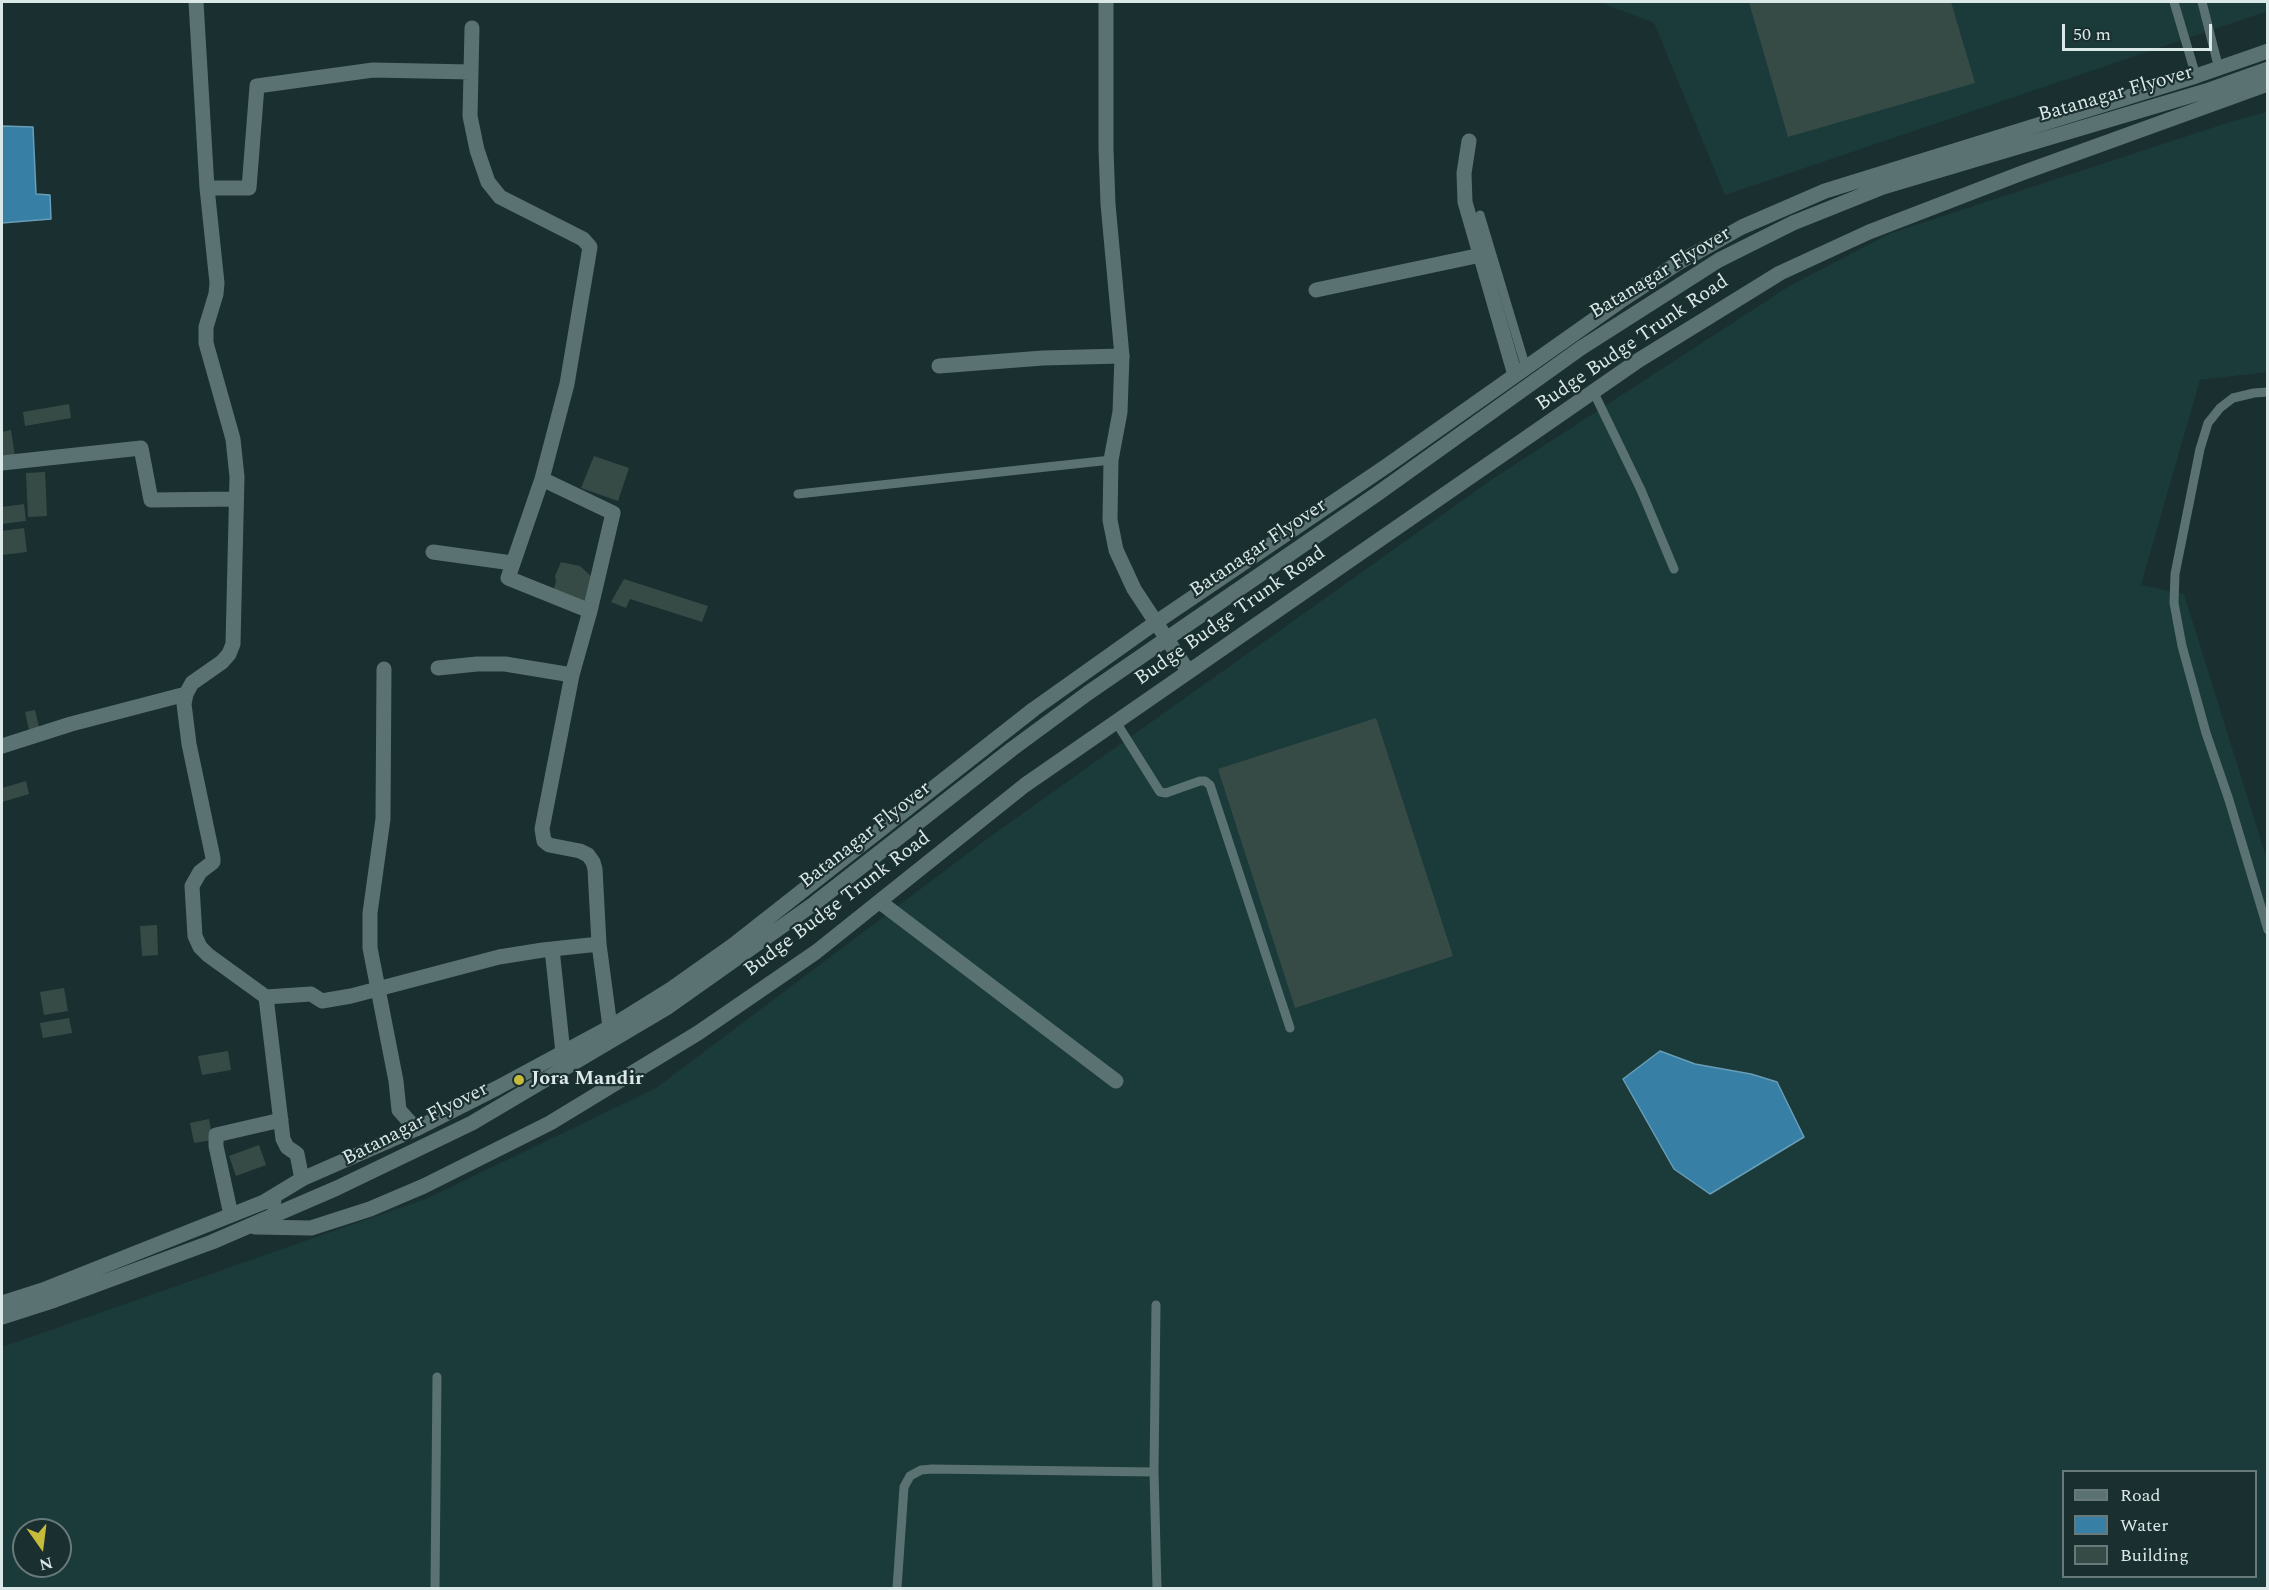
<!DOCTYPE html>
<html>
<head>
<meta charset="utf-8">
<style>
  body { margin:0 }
  #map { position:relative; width:2269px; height:1590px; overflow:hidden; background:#1a2f2f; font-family:Spectral,serif }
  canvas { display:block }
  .frame { position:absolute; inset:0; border:3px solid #dbe8e8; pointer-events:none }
  .legend { position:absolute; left:2062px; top:1470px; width:195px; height:108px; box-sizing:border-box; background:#1a2f2f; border:2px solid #677979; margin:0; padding:8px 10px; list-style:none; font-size:18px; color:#dbe8e8 }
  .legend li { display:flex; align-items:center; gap:12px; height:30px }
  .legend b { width:30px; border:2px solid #677979 }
  .north { position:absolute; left:12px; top:1518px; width:60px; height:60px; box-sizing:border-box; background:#1a2f2f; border:2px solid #677979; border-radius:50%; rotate:166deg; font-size:16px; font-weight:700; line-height:24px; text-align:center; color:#dbe8e8 }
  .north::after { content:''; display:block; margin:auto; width:21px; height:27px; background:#c7bb3b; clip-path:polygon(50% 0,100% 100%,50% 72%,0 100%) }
  .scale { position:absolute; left:2062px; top:24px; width:150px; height:27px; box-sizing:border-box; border:3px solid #dbe8e8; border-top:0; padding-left:8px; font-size:18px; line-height:21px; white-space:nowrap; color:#dbe8e8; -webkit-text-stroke:4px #1a2f2f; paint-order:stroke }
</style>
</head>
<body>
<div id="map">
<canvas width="2269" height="1590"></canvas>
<div class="frame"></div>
<ul class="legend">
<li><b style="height:8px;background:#5b7272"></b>Road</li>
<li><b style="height:16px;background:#377fa4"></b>Water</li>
<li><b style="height:16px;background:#374b46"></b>Building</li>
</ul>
<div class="north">N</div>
<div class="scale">50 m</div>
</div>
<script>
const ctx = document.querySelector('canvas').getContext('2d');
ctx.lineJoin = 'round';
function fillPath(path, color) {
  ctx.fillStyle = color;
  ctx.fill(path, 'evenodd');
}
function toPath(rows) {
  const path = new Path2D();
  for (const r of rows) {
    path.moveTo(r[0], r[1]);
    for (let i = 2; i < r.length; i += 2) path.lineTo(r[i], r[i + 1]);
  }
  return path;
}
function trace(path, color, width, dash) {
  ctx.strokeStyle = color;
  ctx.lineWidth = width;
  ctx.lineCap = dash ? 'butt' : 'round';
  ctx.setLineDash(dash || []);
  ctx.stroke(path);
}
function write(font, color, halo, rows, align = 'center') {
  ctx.font = font + ' Spectral,serif';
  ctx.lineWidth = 4.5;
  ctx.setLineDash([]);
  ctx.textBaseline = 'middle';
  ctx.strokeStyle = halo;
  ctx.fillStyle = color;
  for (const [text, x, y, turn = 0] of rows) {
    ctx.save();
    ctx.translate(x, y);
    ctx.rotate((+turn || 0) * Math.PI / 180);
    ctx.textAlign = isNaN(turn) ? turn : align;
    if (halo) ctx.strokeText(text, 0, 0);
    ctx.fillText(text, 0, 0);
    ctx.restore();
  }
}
fillPath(toPath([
  [1600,2,2267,2,2268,11,1725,195,1654,23],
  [2267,112,2267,372,2200,380,2141,585,2184,594,2267,860,2267,1588,2,1588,2,1347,428,1198,656,1088,987,839,1491,480,1791,285,1891,233,2233,121],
  [2064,1472,2256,1472,2256,1576,2064,1576],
  [24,1530,60,1530,60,1566,24,1566]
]), '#1b3a3a');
const water = toPath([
  [2,126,33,127,36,194,50,195,51,219,2,223,2,126],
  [1660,1051,1695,1064,1751,1074,1777,1082,1804,1137,1710,1194,1674,1169,1623,1079,1660,1051]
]);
fillPath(water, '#377fa4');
trace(water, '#689eb8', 1.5);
fillPath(toPath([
  [1749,2,1951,2,1975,83,1788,137],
  [69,404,71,418,25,426,23,412],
  [11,430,15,456,2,458,2,432],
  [594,456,629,468,618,501,581,488],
  [45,472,47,516,28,517,26,473],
  [24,504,26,521,2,524,2,507],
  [24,528,27,552,2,555,2,531],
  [561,562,580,566,592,577,587,603,553,592,556,581,555,576],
  [624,579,708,606,702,622,630,599,626,608,611,602],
  [35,710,39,727,29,730,25,712],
  [1376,718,1453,956,1295,1008,1218,769],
  [26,781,29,794,2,802,2,788],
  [157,925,158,955,142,956,140,926],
  [64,988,68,1011,44,1015,40,992],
  [69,1018,72,1033,43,1038,40,1023],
  [228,1051,231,1070,202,1075,198,1056],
  [209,1119,213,1140,194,1143,190,1123],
  [259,1145,266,1165,236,1176,229,1156]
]), '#374b46');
trace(toPath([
  [2174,2,2196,76],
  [2202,2,2219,69],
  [1480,215,1526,368],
  [2268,392,2254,393,2233,398,2220,408,2208,423,2200,449,2175,574,2174,603,2182,646,2206,733,2229,800,2268,930],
  [1594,393,1641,490,1674,569],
  [798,494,1111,460],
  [1116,722,1160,792,1166,793,1200,781,1205,781,1210,785,1290,1028],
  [1154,1472,1156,1305],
  [435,1588,437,1377],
  [897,1588,904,1487,910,1476,921,1470,932,1469,1154,1472,1157,1588]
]), '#5b7272', 9);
trace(toPath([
  [196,2,207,188,217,283,216,294,206,327,206,343,233,439,237,477,233,644,229,654,222,662,192,683,186,694,184,704,189,744,213,858,213,862,200,872,192,886,195,936,200,947,208,955,266,997,311,994,322,1001,351,996,499,957,543,950,599,944],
  [472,28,470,116,477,150,488,182,500,197,583,239,590,247,567,384,542,479,508,578,590,611],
  [1469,141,1464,173,1465,202,1515,375],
  [207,188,249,188,257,86,373,70,471,72],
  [1316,290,1481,255],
  [939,366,1043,358,1122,356],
  [2,463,141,448,151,500,236,499],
  [542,479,613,513,590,611,572,675,542,829,544,841,549,845,580,851,588,855,593,862,595,869,599,944,610,1027],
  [433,552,512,563],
  [438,668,477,664,505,664,572,675],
  [384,669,383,819,370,913,370,948,396,1081,399,1110,416,1129],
  [2,746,71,724,186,694],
  [880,902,1116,1081],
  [552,949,563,1053],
  [266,997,283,1139,287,1147,297,1154,302,1179],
  [231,1215,216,1146,216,1135,281,1120]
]), '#5b7272', 15);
trace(toPath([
  [1106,2,1106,149,1108,204,1122,356,1120,412,1111,460,1110,520,1116,550,1134,589,1188,671],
  [264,1202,302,1179,416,1129,497,1088,610,1027,671,989,736,943,1034,709,1155,623,1388,465,1619,302,1678,263,1742,227,1825,191,2196,76,2268,51],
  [255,1227,311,1228,370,1209,424,1186,550,1123,698,1033,816,952,1025,785,1639,360,1780,273,1869,232,2022,173,2268,84],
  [2,1303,43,1290,264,1202,274,1201],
  [2,1317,55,1300,212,1242,337,1188,472,1123,668,1007,815,903,1012,749,1088,693,1377,494,1581,348,1719,260,1793,223,1883,187,2206,91,2268,69]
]), '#5b7272', 15);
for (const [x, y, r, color] of [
  [519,1080,6,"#c7bb3b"]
]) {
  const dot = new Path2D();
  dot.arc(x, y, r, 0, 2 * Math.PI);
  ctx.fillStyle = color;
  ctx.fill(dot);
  trace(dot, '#1a2f2f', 2);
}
write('20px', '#dbe8e8', '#1a2f2f', [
  ["Batanagar Flyover",2116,95,-16],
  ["Batanagar Flyover",1661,274,-31],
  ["Budge Budge Trunk Road",1633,344,-34],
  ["Batanagar Flyover",1259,549,-34],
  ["Budge Budge Trunk Road",1231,617,-35],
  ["Batanagar Flyover",866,836,-38],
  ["Budge Budge Trunk Road",838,905,-37],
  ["Batanagar Flyover",416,1125,-27]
]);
write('bold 20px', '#dbe8e8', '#1a2f2f', [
  ["Jora Mandir",531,1080]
], 'left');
</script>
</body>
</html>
